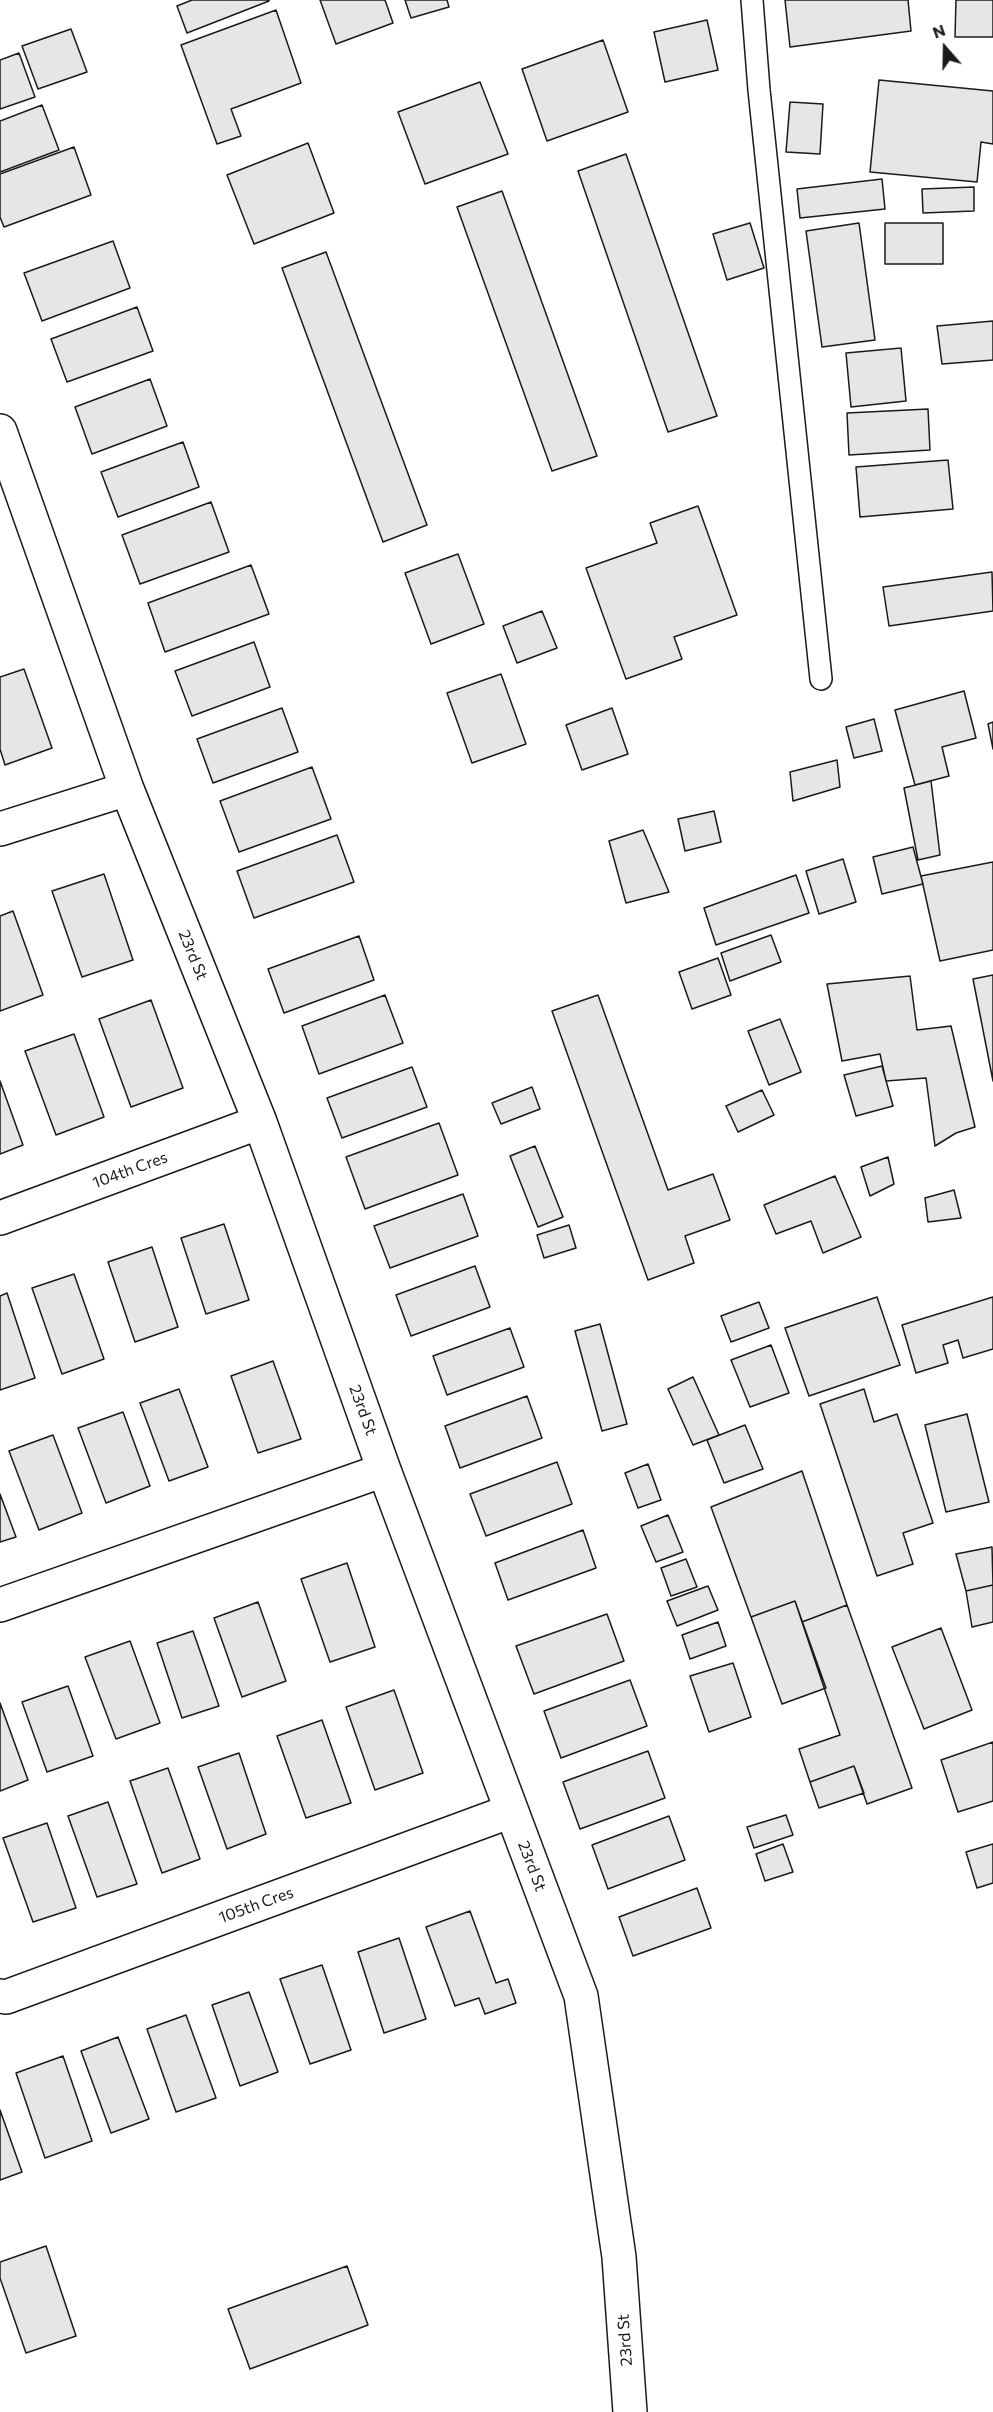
<!DOCTYPE html>
<html>
<head>
<meta charset="utf-8">
<style>
  body { margin:0 }
  #map { position:relative; width:993px; height:2412px; overflow:hidden; background:#fff; font-family:Commissioner,sans-serif }
  canvas { display:block }
  .north { position:absolute; left:915px; top:18px; width:60px; height:60px; -webkit-text-stroke:4px #fff; paint-order:stroke; rotate:340deg; font-size:16px; font-weight:700; line-height:24px; text-align:center; color:#1a1a1a }
  .north::after { content:''; display:block; margin:auto; width:21px; height:27px; background:#1a1a1a; clip-path:polygon(50% 0,100% 100%,50% 72%,0 100%) }
</style>
</head>
<body>
<div id="map">
<canvas width="993" height="2412"></canvas>
<div class="north">N</div>
</div>
<script>
const ctx = document.querySelector('canvas').getContext('2d');
ctx.lineJoin = 'round';
function fillPath(path, color) {
  ctx.fillStyle = color;
  ctx.fill(path, 'evenodd');
}
function toPath(rows) {
  const path = new Path2D();
  for (const r of rows) {
    path.moveTo(r[0], r[1]);
    for (let i = 2; i < r.length; i += 2) path.lineTo(r[i], r[i + 1]);
  }
  return path;
}
function trace(path, color, width, dash) {
  ctx.strokeStyle = color;
  ctx.lineWidth = width;
  ctx.lineCap = dash ? 'butt' : 'round';
  ctx.setLineDash(dash || []);
  ctx.stroke(path);
}
function write(font, color, halo, rows, align = 'center') {
  ctx.font = font + ' Commissioner,sans-serif';
  ctx.lineWidth = 4.5;
  ctx.setLineDash([]);
  ctx.textBaseline = 'middle';
  ctx.strokeStyle = halo;
  ctx.fillStyle = color;
  for (const [text, x, y, turn = 0] of rows) {
    ctx.save();
    ctx.translate(x, y);
    ctx.rotate((+turn || 0) * Math.PI / 180);
    ctx.textAlign = isNaN(turn) ? turn : align;
    if (halo) ctx.strokeText(text, 0, 0);
    ctx.fillText(text, 0, 0);
    ctx.restore();
  }
}
const building = toPath([
  [192,0,269,0,269,1,187,33,177,6,192,0],
  [320,0,385,0,393,23,336,44,320,0],
  [405,0,447,0,449,7,411,18,405,0],
  [785,0,908,0,911,31,790,47,785,0],
  [956,0,993,0,993,37,955,37,956,0],
  [276,10,301,83,231,109,241,136,217,144,181,45,276,10],
  [707,20,718,70,665,82,654,32,707,20],
  [71,29,87,72,38,89,22,46,71,29],
  [603,40,628,112,547,141,522,69,603,40],
  [19,53,35,97,0,109,0,60,19,53],
  [879,80,993,91,993,144,981,142,977,182,870,172,879,80],
  [480,82,508,154,425,184,398,112,480,82],
  [790,102,823,104,820,154,786,152,790,102],
  [42,105,59,150,0,172,0,121,42,105],
  [308,143,334,213,254,244,227,175,308,143],
  [74,147,91,195,4,227,0,217,0,174,74,147],
  [626,154,717,416,668,432,578,171,626,154],
  [882,179,885,209,800,218,797,189,882,179],
  [974,187,974,211,923,213,922,189,974,187],
  [502,191,597,456,552,471,457,207,502,191],
  [750,223,764,268,727,280,713,234,750,223],
  [859,223,875,340,822,347,806,231,859,223],
  [885,223,943,223,943,264,885,264,885,223],
  [113,241,130,288,42,321,24,273,113,241],
  [326,252,427,525,383,542,282,268,326,252],
  [137,307,153,351,67,382,51,339,137,307],
  [993,321,993,360,942,364,937,326,993,321],
  [901,348,906,401,851,407,846,353,901,348],
  [150,379,167,426,92,454,75,407,150,379],
  [928,409,930,450,849,455,847,413,928,409],
  [183,442,199,487,118,517,101,472,183,442],
  [948,460,953,509,860,517,856,467,948,460],
  [211,502,229,552,140,584,122,535,211,502],
  [698,506,737,615,674,637,682,659,626,679,586,568,657,543,650,523,698,506],
  [458,554,484,624,431,644,405,573,458,554],
  [251,565,269,614,165,652,148,603,251,565],
  [992,572,993,611,889,626,883,587,992,572],
  [542,611,557,648,517,663,503,626,542,611],
  [254,642,270,687,192,716,175,671,254,642],
  [24,669,52,748,5,765,0,749,0,677,24,669],
  [501,674,526,744,472,763,447,693,501,674],
  [964,691,976,738,942,747,949,776,915,785,895,710,964,691],
  [282,708,298,752,213,783,197,739,282,708],
  [612,708,628,754,582,770,566,725,612,708],
  [874,719,882,751,854,758,846,727,874,719],
  [993,722,993,749,988,724,993,722],
  [837,760,840,787,793,801,790,772,837,760],
  [312,767,331,819,239,852,220,801,312,767],
  [931,781,940,855,918,860,904,788,931,781],
  [714,811,721,842,685,851,678,819,714,811],
  [643,830,669,892,626,903,609,841,643,830],
  [337,835,354,882,254,918,237,871,337,835],
  [913,847,923,884,882,894,873,857,913,847],
  [843,859,856,902,819,914,806,871,843,859],
  [993,862,993,950,940,961,921,876,993,862],
  [104,874,133,960,82,977,52,891,104,874],
  [796,875,809,913,716,945,704,908,796,875],
  [13,911,43,995,0,1011,0,916,13,911],
  [771,935,781,962,730,981,721,953,771,935],
  [359,936,374,980,284,1013,268,969,359,936],
  [718,958,731,995,692,1009,679,972,718,958],
  [993,975,993,1081,973,979,993,975],
  [910,976,917,1030,951,1026,975,1127,956,1133,935,1146,926,1078,886,1081,880,1054,842,1061,827,984,910,976],
  [385,995,403,1043,319,1074,302,1026,385,995],
  [598,995,668,1190,713,1174,730,1220,685,1236,694,1263,648,1280,552,1011,598,995],
  [151,1000,183,1088,131,1107,99,1019,151,1000],
  [780,1019,801,1072,769,1085,748,1031,780,1019],
  [74,1034,104,1117,56,1135,25,1051,74,1034],
  [882,1066,893,1106,856,1116,844,1075,882,1066],
  [412,1067,427,1107,342,1138,327,1098,412,1067],
  [0,1081,23,1145,0,1154,0,1081],
  [532,1087,540,1109,501,1124,492,1103,532,1087],
  [762,1090,774,1115,738,1132,726,1106,762,1090],
  [439,1123,458,1175,365,1209,346,1157,439,1123],
  [535,1146,563,1217,538,1227,510,1156,535,1146],
  [888,1157,894,1184,870,1196,861,1167,888,1157],
  [835,1176,861,1237,823,1253,811,1221,776,1234,764,1205,835,1176],
  [954,1190,961,1218,928,1222,925,1198,954,1190],
  [463,1194,478,1236,390,1268,374,1226,463,1194],
  [224,1224,249,1300,206,1314,181,1238,224,1224],
  [569,1225,576,1248,544,1258,537,1235,569,1225],
  [152,1247,178,1327,135,1342,108,1262,152,1247],
  [475,1266,490,1307,411,1336,396,1295,475,1266],
  [74,1274,104,1359,62,1374,32,1288,74,1274],
  [7,1293,35,1378,0,1390,0,1296,7,1293],
  [877,1297,900,1365,809,1396,785,1328,877,1297],
  [993,1297,993,1349,963,1358,958,1340,943,1345,948,1363,916,1373,902,1325,993,1297],
  [759,1302,769,1328,731,1342,721,1316,759,1302],
  [600,1324,627,1424,602,1431,575,1331,600,1324],
  [510,1328,524,1367,447,1395,433,1356,510,1328],
  [771,1345,789,1393,750,1407,731,1360,771,1345],
  [273,1361,301,1439,258,1453,231,1376,273,1361],
  [693,1377,719,1435,693,1445,668,1389,693,1377],
  [179,1389,208,1467,169,1481,140,1403,179,1389],
  [864,1389,874,1422,897,1414,933,1523,903,1533,913,1564,877,1576,820,1404,864,1389],
  [527,1396,542,1438,460,1468,445,1426,527,1396],
  [123,1412,150,1486,106,1503,78,1428,123,1412],
  [967,1414,989,1502,946,1512,925,1425,967,1414],
  [745,1425,763,1469,724,1483,707,1440,745,1425],
  [53,1435,82,1513,39,1530,9,1451,53,1435],
  [557,1462,572,1504,486,1536,470,1494,557,1462],
  [648,1464,661,1500,638,1508,625,1473,648,1464],
  [802,1471,847,1605,802,1622,795,1601,751,1617,711,1507,802,1471],
  [0,1494,16,1537,0,1542,0,1494],
  [668,1515,683,1552,656,1562,641,1526,668,1515],
  [583,1530,596,1568,508,1600,495,1563,583,1530],
  [992,1547,993,1585,966,1591,956,1554,992,1547],
  [686,1559,697,1587,671,1596,661,1568,686,1559],
  [347,1563,375,1647,330,1662,301,1579,347,1563],
  [993,1585,993,1622,972,1627,966,1591,993,1585],
  [708,1586,718,1610,677,1626,667,1601,708,1586],
  [795,1601,826,1688,782,1704,751,1617,795,1601],
  [258,1602,286,1681,242,1697,214,1618,258,1602],
  [847,1605,912,1788,867,1804,854,1766,810,1782,799,1749,840,1735,802,1622,847,1605],
  [607,1614,624,1661,534,1694,516,1646,607,1614],
  [718,1622,726,1646,690,1659,682,1635,718,1622],
  [941,1628,972,1710,924,1729,892,1647,941,1628],
  [193,1631,219,1706,182,1718,157,1643,193,1631],
  [130,1641,160,1723,116,1739,85,1657,130,1641],
  [733,1663,751,1717,709,1732,690,1676,733,1663],
  [630,1680,647,1726,561,1758,544,1711,630,1680],
  [68,1686,93,1756,47,1772,22,1702,68,1686],
  [394,1690,423,1773,375,1790,346,1707,394,1690],
  [0,1703,28,1780,0,1791,0,1703],
  [322,1720,351,1803,306,1818,277,1736,322,1720],
  [993,1742,993,1801,958,1812,941,1760,993,1742],
  [648,1751,665,1798,580,1829,563,1782,648,1751],
  [239,1753,266,1834,227,1849,198,1767,239,1753],
  [854,1766,864,1793,819,1808,810,1782,854,1766],
  [168,1768,200,1859,162,1873,130,1781,168,1768],
  [108,1802,137,1884,97,1897,68,1816,108,1802],
  [786,1815,793,1835,754,1848,747,1827,786,1815],
  [669,1816,685,1860,608,1889,592,1845,669,1816],
  [47,1823,76,1908,33,1922,3,1838,47,1823],
  [783,1844,793,1872,765,1881,756,1854,783,1844],
  [993,1844,993,1883,977,1888,966,1852,993,1844],
  [697,1888,711,1928,633,1956,619,1917,697,1888],
  [470,1911,496,1983,508,1979,516,2003,485,2014,479,1998,455,2006,426,1927,470,1911],
  [399,1938,426,2019,384,2033,358,1952,399,1938],
  [322,1965,351,2050,310,2064,280,1979,322,1965],
  [249,1992,278,2072,240,2086,212,2005,249,1992],
  [186,2015,216,2098,176,2112,147,2029,186,2015],
  [118,2037,149,2119,111,2133,81,2051,118,2037],
  [63,2056,92,2141,45,2158,16,2073,63,2056],
  [0,2110,22,2172,0,2180,0,2110],
  [46,2246,76,2336,26,2353,0,2278,0,2262,46,2246],
  [347,2266,368,2325,250,2369,228,2309,347,2266]
]);
fillPath(building, '#e6e6e6');
trace(building, '#1a1a1a', 1.5);
const service = toPath([
  [752,0,759,90,821,679]
]);
const minor = toPath([
  [0,431,127,789,260,1122,384,1470,581,1996,619,2257,630,2412],
  [0,829,127,789],
  [0,1218,260,1122],
  [0,1605,384,1470],
  [0,1996,6,1997,511,1811]
]);
trace(service, '#1a1a1a', 24);
trace(minor, '#1a1a1a', 36);
trace(service, '#fff', 21);
trace(minor, '#fff', 33);
write('16px', '#1a1a1a', '#fff', [
  ["23rd St",193,955,68],
  ["104th Cres",130,1170,-20],
  ["23rd St",363,1410,70],
  ["23rd St",532,1866,69],
  ["105th Cres",256,1905,-20],
  ["23rd St",625,2340,-94]
]);
</script>
</body>
</html>
